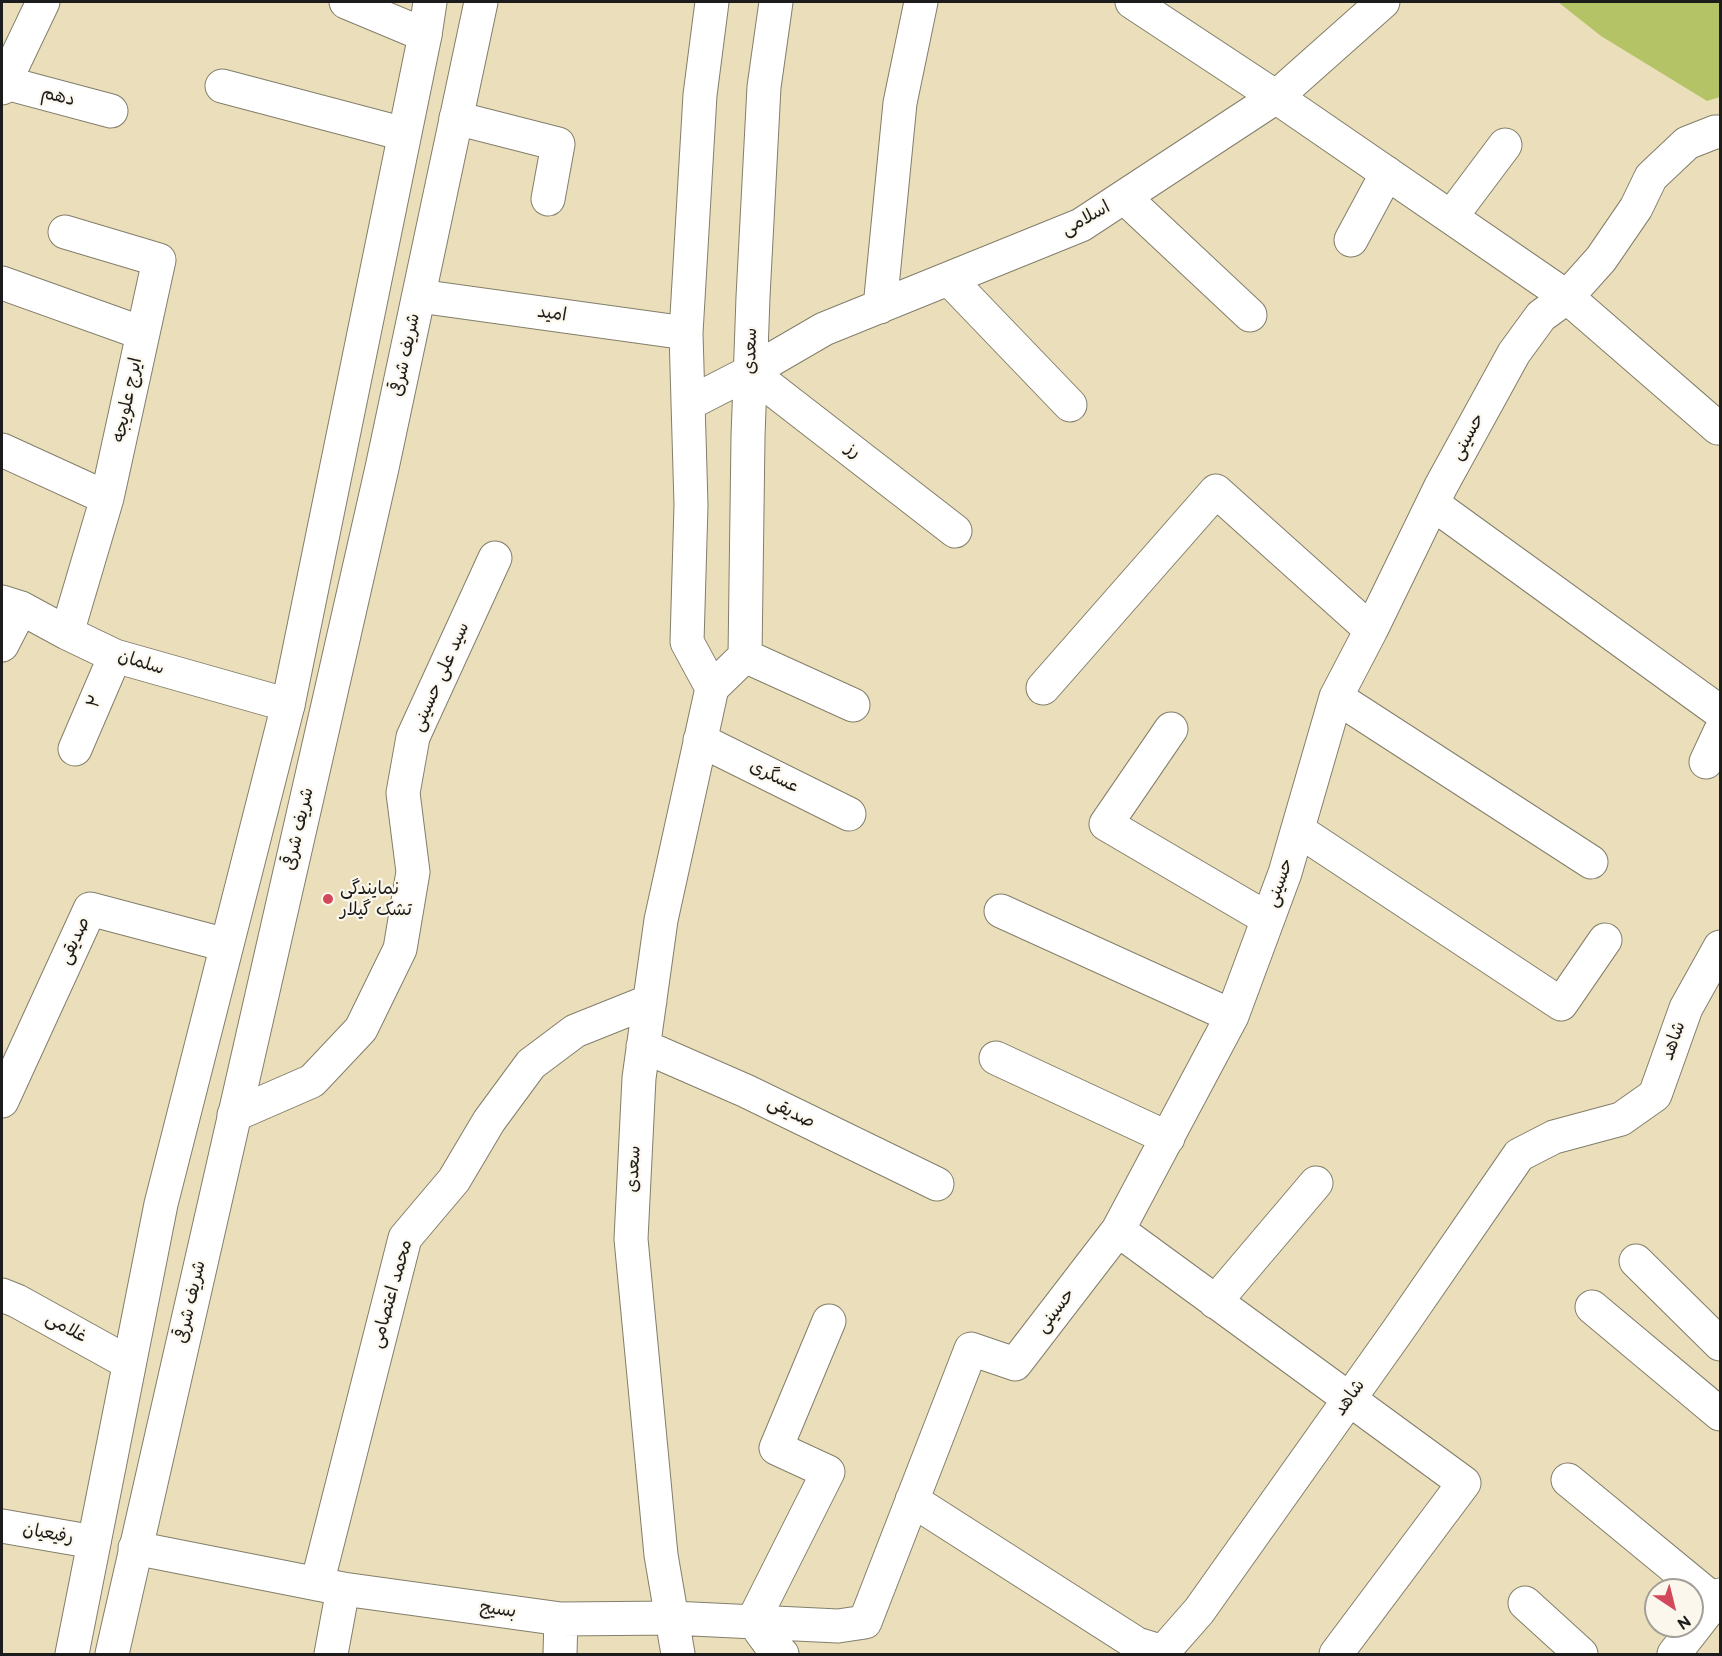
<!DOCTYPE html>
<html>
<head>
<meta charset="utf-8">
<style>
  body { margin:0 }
  #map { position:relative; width:1722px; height:1656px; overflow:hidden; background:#eadfba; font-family:"Balsamiq Sans",sans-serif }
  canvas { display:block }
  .frame { position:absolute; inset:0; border:3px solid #1c1c1c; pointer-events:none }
  .north { position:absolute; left:1644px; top:1578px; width:60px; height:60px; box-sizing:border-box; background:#fbf7ec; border:2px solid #a29f99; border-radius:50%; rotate:145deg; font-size:16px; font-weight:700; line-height:24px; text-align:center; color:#1c1c1c }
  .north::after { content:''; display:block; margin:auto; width:21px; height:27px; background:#d1495b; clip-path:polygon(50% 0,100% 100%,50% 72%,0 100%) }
</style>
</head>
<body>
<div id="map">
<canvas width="1722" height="1656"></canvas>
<div class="frame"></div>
<div class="north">N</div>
</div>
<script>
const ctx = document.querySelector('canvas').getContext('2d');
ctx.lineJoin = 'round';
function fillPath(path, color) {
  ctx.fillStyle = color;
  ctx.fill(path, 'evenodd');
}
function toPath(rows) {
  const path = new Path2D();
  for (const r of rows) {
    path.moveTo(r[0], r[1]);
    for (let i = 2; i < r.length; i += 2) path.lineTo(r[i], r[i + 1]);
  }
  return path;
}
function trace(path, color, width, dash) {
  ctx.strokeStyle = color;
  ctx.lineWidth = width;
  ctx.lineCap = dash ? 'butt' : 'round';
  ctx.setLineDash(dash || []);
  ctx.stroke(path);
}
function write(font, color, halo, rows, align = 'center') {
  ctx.font = font + ' "Balsamiq Sans","Playpen Sans Arabic",sans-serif';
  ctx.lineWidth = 4.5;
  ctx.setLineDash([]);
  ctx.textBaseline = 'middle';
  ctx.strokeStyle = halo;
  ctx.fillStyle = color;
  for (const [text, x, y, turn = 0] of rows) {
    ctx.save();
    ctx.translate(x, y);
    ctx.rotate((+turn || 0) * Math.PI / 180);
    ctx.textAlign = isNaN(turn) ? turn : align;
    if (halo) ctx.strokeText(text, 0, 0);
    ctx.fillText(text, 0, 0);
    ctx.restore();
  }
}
fillPath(toPath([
  [1558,2,1720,2,1720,97,1707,101,1601,36]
]), '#b4c366');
const minor = toPath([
  [346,2,425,35],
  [1132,2,1276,97,1567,297,1718,428],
  [2,82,111,111],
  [222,86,404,134],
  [2,88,43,2],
  [456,118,558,144,548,199],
  [1124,197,1250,315],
  [1451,217,1505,145],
  [65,232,159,260,107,498,67,633],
  [1351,240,1387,173],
  [949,279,1070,405],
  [2,283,142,333],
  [419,296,686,333],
  [880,307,900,103,921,2],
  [750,372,955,531],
  [688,404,750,372,824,329,1081,225,1276,97,1383,2],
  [2,450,107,498],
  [1433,504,1720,712],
  [2,602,21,608,67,633,115,656,288,705],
  [2,645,21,608],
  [745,656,853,705],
  [712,688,687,642,691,505,686,333,700,95,712,2],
  [1043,688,1216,491,1371,630],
  [1336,697,1591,862],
  [1171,729,1106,824,1268,919],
  [700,740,849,814],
  [75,749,115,656],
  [1706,762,1720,732],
  [1298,830,1561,1004,1605,940],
  [1001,911,1232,1016],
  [643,1046,746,1091,937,1184],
  [996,1058,1168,1138],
  [2,1101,90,909,226,945],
  [234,1115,312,1081,361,1029,400,949,413,872,403,793,413,737,495,558],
  [1118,1230,1464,1483,1336,1654],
  [1636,1261,1720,1344],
  [2,1295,17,1301,129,1363],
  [1215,1302,1316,1183],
  [1592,1307,1720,1414],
  [1568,1480,1715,1601],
  [912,1500,1137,1644,1163,1652,1199,1611,1399,1329,1519,1155,1554,1137,1621,1119,1655,1095,1686,1008,1720,947],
  [2,1526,94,1542],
  [135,1548,343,1589,561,1619,672,1618,838,1626,865,1622,971,1349,1015,1364,1118,1230,1232,1016,1285,873,1336,697,1371,630,1441,486,1514,353,1541,316,1567,297,1601,259,1636,208,1651,177,1687,143,1715,132,1720,132],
  [317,1584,405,1238,454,1180,489,1121,531,1064,575,1031,650,1001],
  [1525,1603,1581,1654],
  [331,1654,343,1589],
  [560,1654,561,1619],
  [678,1654,661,1555,631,1239,639,1078,661,920,712,688,745,656,748,437,753,297,764,87,776,2],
  [782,1654,775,1651,753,1621,828,1472,776,1448,829,1321],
  [1674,1654,1720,1595]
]);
const major = toPath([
  [72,1654,161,1204,288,705,425,35,430,2],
  [112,1654,382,468,481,2]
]);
trace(minor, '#837e6b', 35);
trace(major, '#837e6b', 35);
trace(minor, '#fff', 33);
trace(major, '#fff', 33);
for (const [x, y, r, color] of [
  [328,899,6,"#d1495b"]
]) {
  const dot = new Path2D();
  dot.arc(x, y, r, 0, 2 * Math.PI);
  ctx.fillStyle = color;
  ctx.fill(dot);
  trace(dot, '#fbf7ec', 2);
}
write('18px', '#1c1c1c', '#fbf7ec', [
  ["دهم",58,97,14],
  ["اسلامی",1086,219,-29],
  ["امید",552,314,8],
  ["سعدی",751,351,-88],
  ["شریف شرقی",406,355,-78],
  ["ایرج علویجه",128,400,-78],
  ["حسینی",1468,437,-61],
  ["رز",853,451,38],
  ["سلمان",141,663,17],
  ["سید علی حسینی",441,677,-66],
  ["۲",95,702,-67],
  ["عسگری",774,777,26],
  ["شریف شرقی",299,829,-77],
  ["حسینی",1280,883,-71],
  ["صدیقی",75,941,-65],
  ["شاهد",1674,1041,-71],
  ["صدیقی",791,1113,26],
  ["سعدی",634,1169,-87],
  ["محمد اعتصامی",392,1294,-74],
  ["شریف شرقی",191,1302,-77],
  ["حسینی",1056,1311,-52],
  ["غلامی",66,1328,29],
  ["شاهد",1350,1398,-55],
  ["رفیعیان",48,1534,10],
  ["بسیج",498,1610,8]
]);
write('18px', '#1c1c1c', '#fbf7ec', [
  ["نمایندگی",340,889],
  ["تشک گیلار",340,910]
], 'left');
</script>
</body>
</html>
